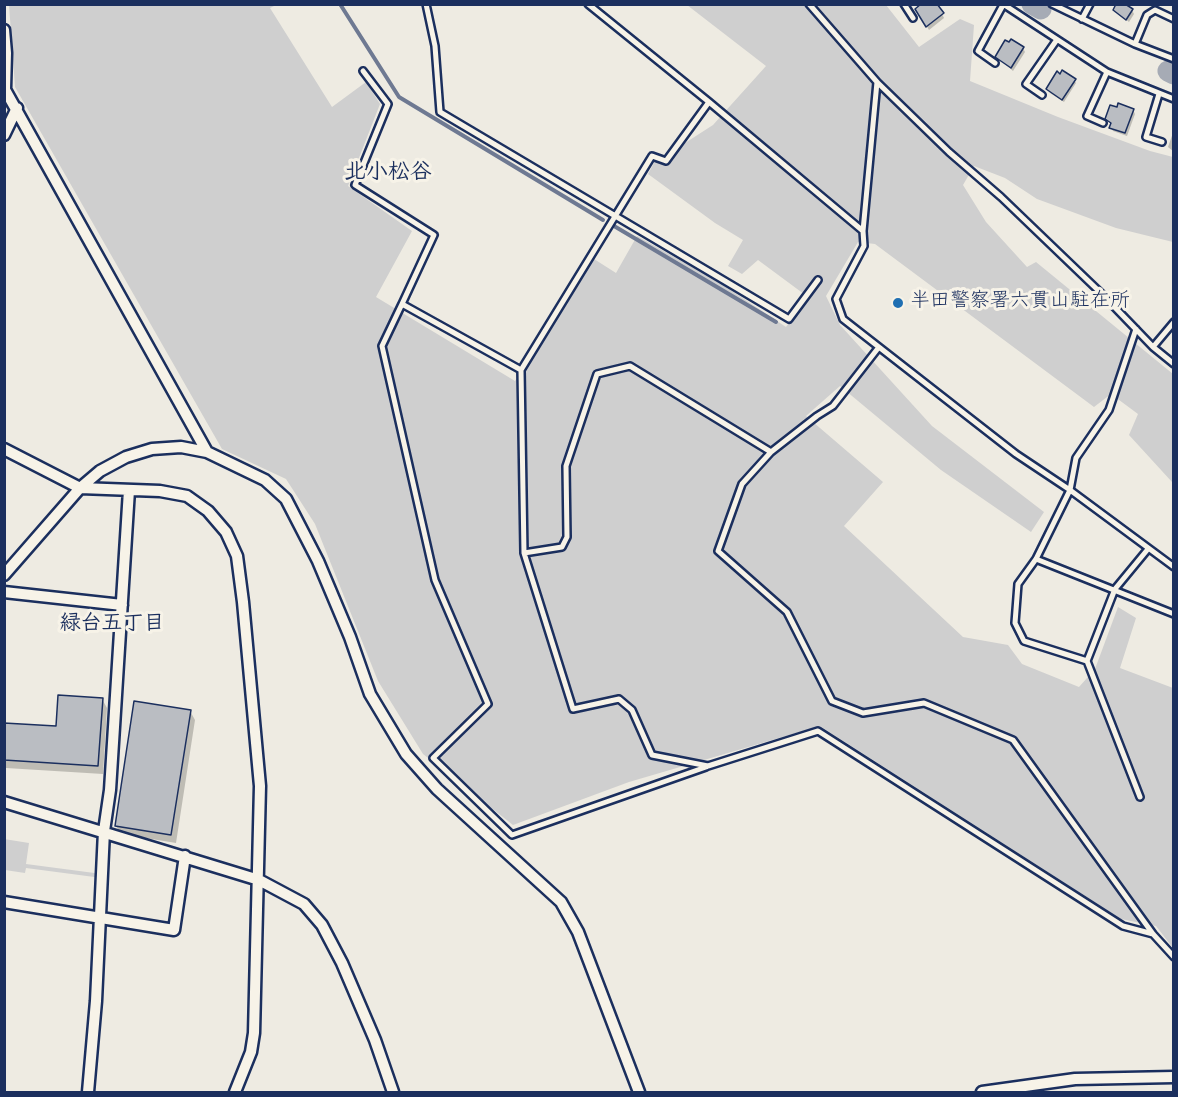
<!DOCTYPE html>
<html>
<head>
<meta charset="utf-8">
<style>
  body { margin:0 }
  #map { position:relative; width:1178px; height:1097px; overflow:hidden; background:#eeebe2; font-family:"Indie Flower",sans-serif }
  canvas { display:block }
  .frame { position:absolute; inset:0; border:6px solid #1b2f5e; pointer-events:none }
</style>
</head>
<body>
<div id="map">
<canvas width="1178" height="1097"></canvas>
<div class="frame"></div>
</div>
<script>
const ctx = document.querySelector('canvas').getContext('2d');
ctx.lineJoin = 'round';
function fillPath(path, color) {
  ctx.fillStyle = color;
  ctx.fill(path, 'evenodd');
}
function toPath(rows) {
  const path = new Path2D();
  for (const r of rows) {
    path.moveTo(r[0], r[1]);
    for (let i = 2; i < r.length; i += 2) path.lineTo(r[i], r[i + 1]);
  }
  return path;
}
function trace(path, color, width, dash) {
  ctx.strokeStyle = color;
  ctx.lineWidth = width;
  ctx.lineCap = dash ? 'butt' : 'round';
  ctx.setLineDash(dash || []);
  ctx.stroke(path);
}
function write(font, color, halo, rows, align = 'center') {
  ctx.font = font + ' "Indie Flower","Klee One",sans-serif';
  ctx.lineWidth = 6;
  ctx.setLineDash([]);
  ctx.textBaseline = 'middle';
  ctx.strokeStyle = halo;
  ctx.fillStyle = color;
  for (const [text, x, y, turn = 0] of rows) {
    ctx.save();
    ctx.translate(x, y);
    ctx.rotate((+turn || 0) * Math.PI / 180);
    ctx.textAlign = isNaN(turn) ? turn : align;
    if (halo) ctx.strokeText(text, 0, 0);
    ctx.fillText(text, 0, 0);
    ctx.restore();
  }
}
fillPath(toPath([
  [9,5,276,5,270,8,332,107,366,82,380,104,348,186,412,231,376,297,515,381,594,259,616,273,637,236,717,281,786,327,808,297,758,260,742,274,728,266,743,240,715,223,648,174,654,163,713,125,766,66,687,5,886,5,919,47,960,19,974,25,970,81,1058,117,1150,151,1173,157,1173,242,1116,228,1037,199,1005,178,974,166,963,185,986,222,1027,267,1036,262,1173,374,1173,481,1172,482,1129,435,1138,414,1111,394,1094,407,875,244,858,242,826,296,840,325,932,426,1044,512,1031,532,941,470,840,386,806,416,883,482,844,526,963,637,1008,645,1022,664,1079,687,1095,669,1118,607,1136,618,1120,668,1173,688,1173,948,1156,926,1121,919,820,726,629,782,513,825,423,754,378,681,315,524,286,479,222,449,15,87],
  [4,839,29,843,26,864,102,874,102,878,26,868,25,873,5,870]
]), '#cfcfcf');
fillPath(toPath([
  [917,10,942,14,944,18,929,30],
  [1114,10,1132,10,1134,14,1129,22],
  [1023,48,1025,52,1013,71,997,57],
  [1061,76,1074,80,1076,83,1064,102,1050,93,1048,89],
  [1133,110,1135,114,1127,136,1113,131,1111,128,1112,124,1107,119],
  [1174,130,1174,152,1168,147],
  [102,699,107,708,103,774,6,768,4,724,58,728],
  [190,711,195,720,176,843,121,834,116,826]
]), '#0003');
trace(toPath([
  [340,4,399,97,603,220],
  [614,226,776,322]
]), '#6e7992', 4);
trace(toPath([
  [1032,4,1041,9],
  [1168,71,1174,74]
]), '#a6abb5', 21);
const building = toPath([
  [921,4,937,4,944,13,926,27,915,9,921,4],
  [1116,4,1125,4,1133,9,1126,20,1113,10,1116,4],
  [1011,39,1024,47,1011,68,995,57,1005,40,1009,42,1011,39],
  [1062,70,1076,79,1062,100,1046,89,1057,71,1060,74,1062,70],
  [1118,103,1134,109,1125,133,1109,128,1111,123,1105,119,1110,105,1117,107,1118,103],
  [58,695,103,698,98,766,4,760,4,723,56,726,58,695],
  [134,701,191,710,171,835,115,826,134,701]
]);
fillPath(building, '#babdc2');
trace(building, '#1b2f5e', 1.5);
const service = toPath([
  [426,4,435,46,440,112,789,319,818,280],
  [588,4,709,102,863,231,864,246,836,299,843,319,1016,454,1070,490,1174,567],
  [809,4,877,82,949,152,1001,197,1102,294,1153,347,1174,364],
  [904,4,913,18],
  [1003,4,1107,72,1174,99],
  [1052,4,1135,44,1174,59],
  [1082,19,1090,4],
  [1135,44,1147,15,1155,10,1174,19],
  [995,63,978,51,1003,5],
  [363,71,388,104,355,185,434,235,402,304,521,370],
  [1159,94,1146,137,1162,142],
  [1042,95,1026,84,1056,41],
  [709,102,666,161,652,156,521,370,524,553,573,709,619,699,632,710,652,755,708,766,818,731,1123,926,1153,934],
  [1103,123,1087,116,1107,72],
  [863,231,877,82],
  [402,304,382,346,435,580,488,704,433,758,512,835,706,767],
  [1136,329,1109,410,1076,458,1070,490,1036,559,1018,584,1015,623,1024,641,1087,661,1140,797],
  [879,347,833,406,817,416,771,452,742,484,718,551,787,612,832,701,863,713,924,703,1013,740,1153,934,1174,957],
  [1153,347,1174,322],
  [524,553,562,547,567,537,566,466,597,374,630,366,771,452],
  [1036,559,1174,614],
  [1087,661,1115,589,1148,549]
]);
const minor = toPath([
  [4,30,6,53,5,89],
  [4,88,207,452],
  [4,135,17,108],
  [4,449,80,488,160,491,187,496,208,511,226,532,237,556,243,602,260,786,254,1033,251,1052,235,1092],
  [4,575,80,488,100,471,126,457,152,449,181,447,207,452,265,480,286,499,318,561,350,637,370,694,406,754,437,789,561,902,578,932,639,1092],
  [4,592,122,605],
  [4,802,259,880,304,904,322,925,342,963,375,1040,393,1092],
  [4,902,174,930,185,856],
  [88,1092,96,1001,104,831,110,790,129,490],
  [982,1092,1075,1079,1174,1077]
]);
trace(service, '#1b2f5e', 10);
trace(minor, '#1b2f5e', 15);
trace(service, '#f7f3e8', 5);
trace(minor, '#f7f3e8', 10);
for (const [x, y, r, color] of [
  [898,303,6,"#1f6fb2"]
]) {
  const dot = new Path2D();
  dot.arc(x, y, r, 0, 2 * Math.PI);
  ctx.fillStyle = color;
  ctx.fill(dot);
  trace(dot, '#f7f3e8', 2);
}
write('20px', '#1b2f5e', '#f7f3e8', [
  ["半田警察署六貫山駐在所",910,303]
], 'left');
write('bold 21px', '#1b2f5e', '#f7f3e8', [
  ["緑台五丁目",112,626]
]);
write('bold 22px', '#1b2f5e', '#f7f3e8', [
  ["北小松谷",388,174]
]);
</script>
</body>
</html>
